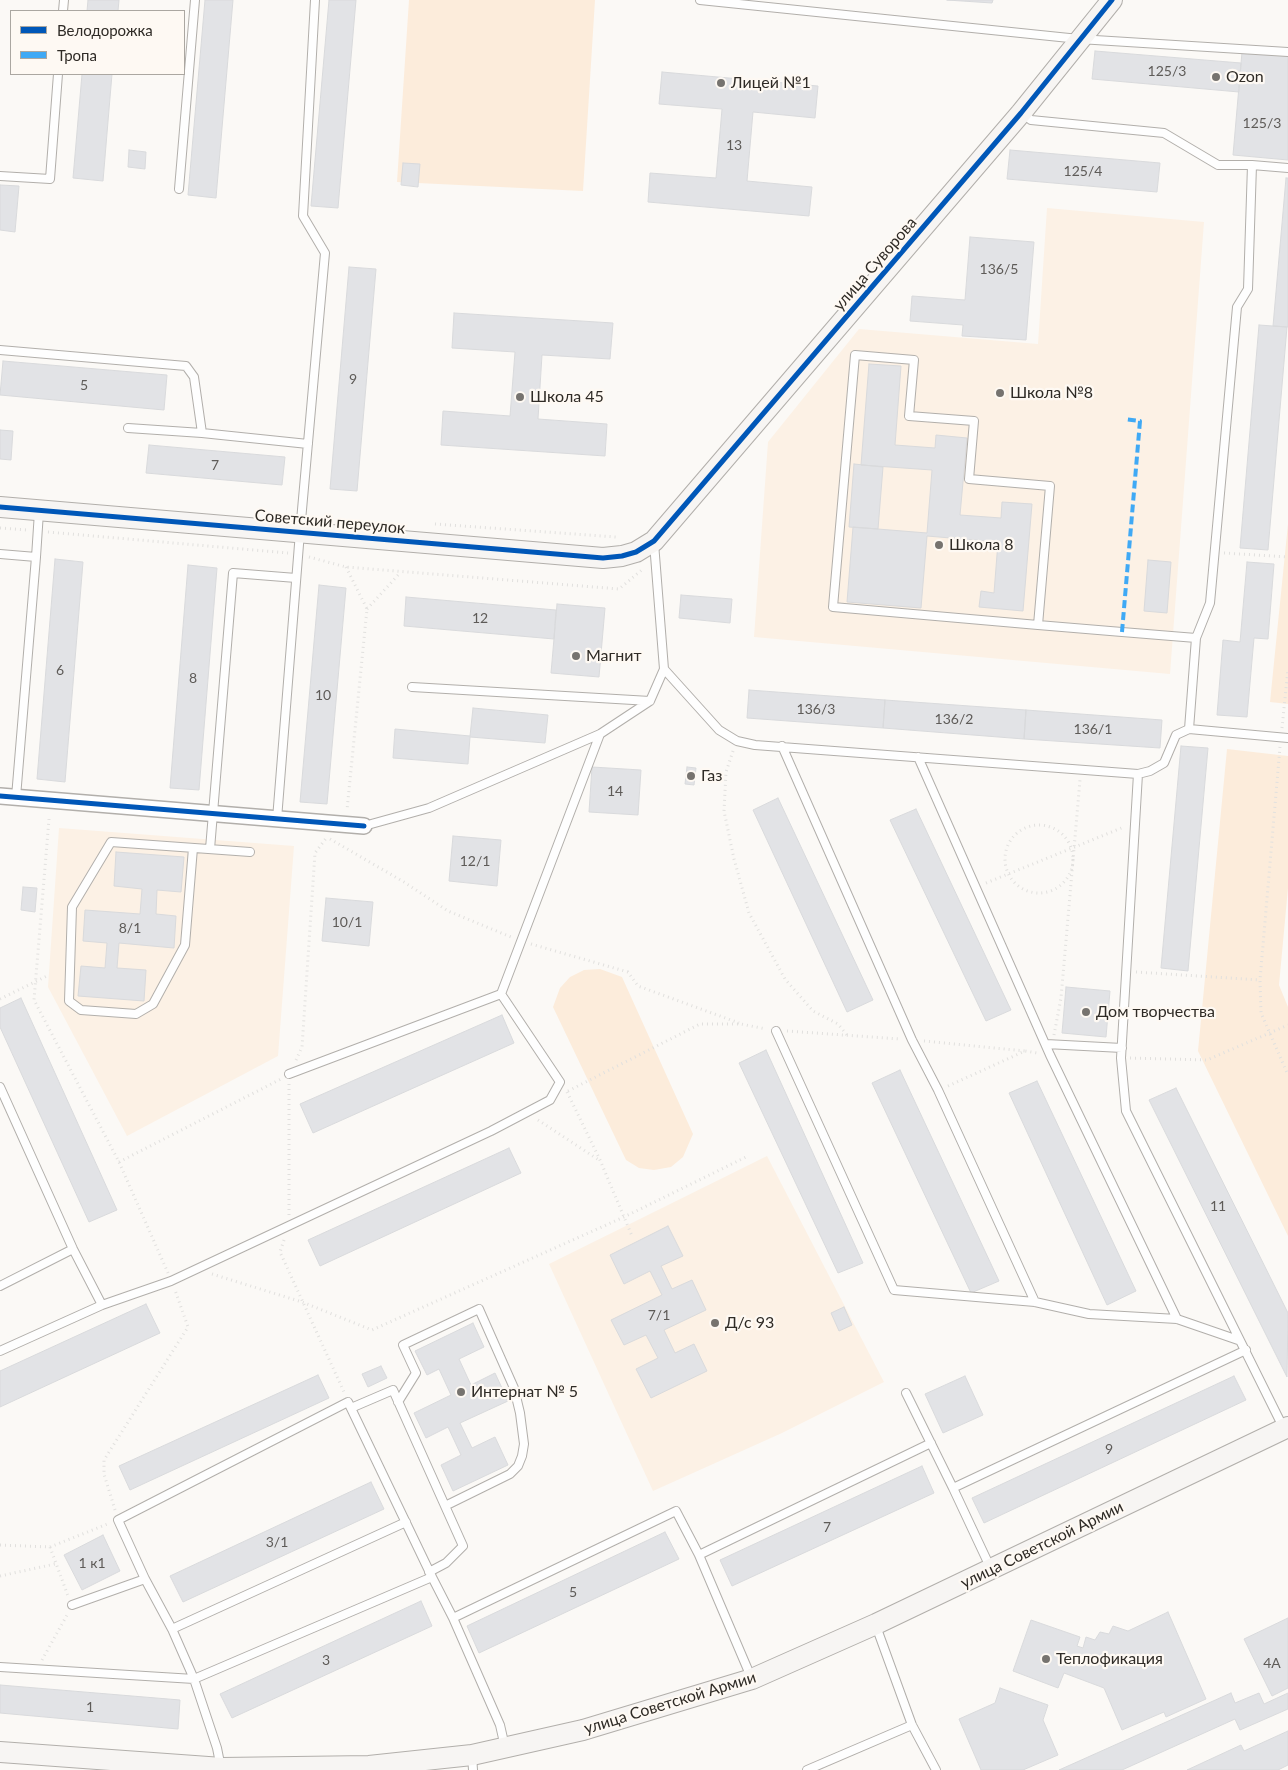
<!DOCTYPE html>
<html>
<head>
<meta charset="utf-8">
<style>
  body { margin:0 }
  #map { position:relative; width:1288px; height:1770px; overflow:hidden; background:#fbf9f6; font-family:Lato,sans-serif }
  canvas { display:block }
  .legend { position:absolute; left:10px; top:10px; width:175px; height:65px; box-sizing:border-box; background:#fef9f3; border:1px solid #aba7a1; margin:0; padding:6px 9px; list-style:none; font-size:15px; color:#2f2b26 }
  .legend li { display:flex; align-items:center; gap:10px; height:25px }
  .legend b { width:25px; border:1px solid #aba7a1 }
</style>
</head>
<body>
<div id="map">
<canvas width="1288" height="1770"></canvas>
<ul class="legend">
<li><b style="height:6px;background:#0057b8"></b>Велодорожка</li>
<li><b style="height:6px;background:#3fa9f5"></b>Тропа</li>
</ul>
</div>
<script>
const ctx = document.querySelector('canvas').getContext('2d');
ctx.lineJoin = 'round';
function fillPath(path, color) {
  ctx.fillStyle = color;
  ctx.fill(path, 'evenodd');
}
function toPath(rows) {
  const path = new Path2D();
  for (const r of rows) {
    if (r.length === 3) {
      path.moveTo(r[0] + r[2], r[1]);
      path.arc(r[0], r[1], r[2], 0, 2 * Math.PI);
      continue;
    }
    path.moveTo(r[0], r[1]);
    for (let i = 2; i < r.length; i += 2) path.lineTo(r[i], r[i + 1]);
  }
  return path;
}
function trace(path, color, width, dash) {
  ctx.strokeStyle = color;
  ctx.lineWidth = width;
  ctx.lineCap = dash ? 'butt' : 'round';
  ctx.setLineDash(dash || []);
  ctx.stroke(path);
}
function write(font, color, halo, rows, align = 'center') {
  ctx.font = font + ' Lato,sans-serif';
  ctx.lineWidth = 4.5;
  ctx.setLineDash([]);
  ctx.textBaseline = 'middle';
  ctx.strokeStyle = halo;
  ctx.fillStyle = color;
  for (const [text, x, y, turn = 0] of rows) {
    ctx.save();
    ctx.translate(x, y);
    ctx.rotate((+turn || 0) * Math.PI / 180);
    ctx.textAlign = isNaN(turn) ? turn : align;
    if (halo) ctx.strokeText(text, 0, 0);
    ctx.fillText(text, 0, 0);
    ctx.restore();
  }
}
fillPath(toPath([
  [1047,208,1204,222,1170,674,754,637,768,442,859,329,1038,344],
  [59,828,294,846,278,1056,127,1136,48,987],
  [767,1156,884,1382,782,1433,653,1491,549,1264]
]), '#fcf1e5');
fillPath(toPath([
  [409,0,595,0,583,191,397,182],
  [1288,524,1288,704,1270,702],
  [1227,749,1288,756,1288,888,1279,985,1288,1007,1288,1236,1198,1051],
  [600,969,622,977,693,1134,683,1157,671,1167,654,1170,639,1168,626,1160,553,1007,560,988,570,977,584,970]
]), '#fcecdb');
const building = toPath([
  [88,0,119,0,118,11,87,11,88,0],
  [205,0,233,0,216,198,188,195,205,0],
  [329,0,356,0,338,208,311,206,329,0],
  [947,0,993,0,992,3,947,0],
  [1095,51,1241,63,1239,92,1092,79,1095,51],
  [1242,52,1288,56,1288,160,1233,155,1242,52],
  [662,72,818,86,815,118,753,112,747,181,812,187,809,216,648,202,650,173,716,178,722,109,659,104,662,72],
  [82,74,112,74,103,181,73,178,82,74],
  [129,150,146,152,145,169,128,167,129,150],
  [1010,150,1160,163,1157,192,1007,179,1010,150],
  [403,163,420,164,418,187,401,185,403,163],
  [1286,178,1288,178,1288,327,1273,326,1286,178],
  [0,185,19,186,15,232,0,230,0,185],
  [970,237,1034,242,1026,340,962,336,963,325,910,321,912,296,965,300,970,237],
  [349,267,376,269,357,491,330,489,349,267],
  [454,313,613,323,610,359,542,355,538,419,607,424,605,456,441,445,443,411,510,416,515,352,452,348,454,313],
  [1259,325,1287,327,1268,550,1240,548,1259,325],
  [3,361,167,375,164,410,0,395,3,361],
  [869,364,901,366,895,445,935,448,936,435,967,438,960,515,1001,518,1002,502,1032,504,1023,611,979,607,981,591,994,593,998,542,927,536,921,608,847,602,853,527,927,533,932,470,861,465,869,364],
  [0,430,13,431,11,460,0,459,0,430],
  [149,445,285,457,282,485,146,473,149,445],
  [854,464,883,467,878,529,849,527,854,464],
  [55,559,83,562,65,782,37,779,55,559],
  [1148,560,1171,562,1167,613,1144,611,1148,560],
  [1247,562,1274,564,1268,639,1254,638,1247,717,1217,715,1223,640,1240,642,1247,562],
  [188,565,217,568,199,790,170,788,188,565],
  [319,585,346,588,327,804,300,802,319,585],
  [681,595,732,599,730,623,679,618,681,595],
  [406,597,556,610,554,639,404,626,406,597],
  [557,604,605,608,599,677,551,673,557,604],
  [749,690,885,700,883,728,747,718,749,690],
  [885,700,1026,710,1024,739,883,728,885,700],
  [473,708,548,715,545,743,470,737,468,764,393,758,395,729,470,736,473,708],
  [1026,710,1162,720,1160,748,1024,739,1026,710],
  [1181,746,1208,748,1188,971,1161,968,1181,746],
  [592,767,641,770,638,815,589,812,592,767],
  [687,767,696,768,694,785,685,784,687,767],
  [778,798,873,1000,847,1012,753,810,778,798],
  [916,809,1011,1010,986,1021,890,820,916,809],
  [453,836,501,840,497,886,449,881,453,836],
  [116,852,184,857,181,892,157,890,156,914,176,916,174,948,119,943,117,968,146,970,144,1001,78,996,81,966,105,968,107,943,83,941,85,910,140,914,142,889,114,886,116,852],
  [23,887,37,888,35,912,21,910,23,887],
  [326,898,373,902,369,946,322,941,326,898],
  [1066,987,1110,991,1106,1037,1062,1033,1066,987],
  [21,998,117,1210,89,1222,0,1027,0,1008,21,998],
  [502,1015,514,1043,313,1133,300,1104,502,1015],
  [766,1050,863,1263,838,1273,739,1063,766,1050],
  [900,1070,999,1281,971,1293,872,1083,900,1070],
  [1037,1081,1136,1291,1107,1305,1009,1093,1037,1081],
  [1176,1088,1288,1313,1287,1377,1149,1100,1176,1088],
  [509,1148,521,1173,320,1266,308,1240,509,1148],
  [668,1226,683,1256,661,1266,672,1289,692,1280,706,1310,664,1330,675,1353,694,1344,707,1371,651,1398,636,1369,658,1358,646,1335,624,1345,611,1320,662,1295,650,1271,624,1284,610,1255,668,1226],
  [146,1304,160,1333,0,1407,0,1371,146,1304],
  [844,1307,852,1325,839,1331,831,1313,844,1307],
  [473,1323,484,1347,459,1359,471,1385,495,1373,508,1401,460,1423,472,1448,495,1437,508,1465,453,1491,441,1465,461,1455,448,1427,426,1438,414,1413,451,1395,439,1369,427,1375,415,1351,473,1323],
  [381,1366,387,1378,368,1387,362,1374,381,1366],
  [318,1375,329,1398,130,1490,119,1466,318,1375],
  [965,1376,983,1415,943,1433,925,1394,965,1376],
  [1234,1376,1246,1400,984,1523,972,1498,1234,1376],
  [922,1466,934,1493,732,1586,720,1560,922,1466],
  [371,1482,384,1509,183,1602,170,1576,371,1482],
  [665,1532,679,1559,479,1653,467,1626,665,1532],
  [103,1535,120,1571,82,1590,64,1555,103,1535],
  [421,1601,432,1626,232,1718,220,1694,421,1601],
  [1168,1612,1206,1699,1166,1717,1164,1712,1122,1730,1104,1688,1064,1673,1058,1688,1013,1671,1031,1620,1080,1637,1077,1646,1083,1648,1086,1637,1095,1640,1100,1632,1109,1634,1113,1626,1128,1631,1168,1612],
  [1288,1618,1288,1688,1272,1696,1244,1639,1288,1618],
  [0,1685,180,1700,178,1729,0,1713,0,1685],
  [1000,1688,1048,1705,1043,1720,1058,1755,1023,1770,981,1770,959,1719,995,1703,1000,1688],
  [1231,1693,1235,1703,1259,1693,1264,1704,1288,1693,1288,1709,1240,1730,1235,1719,1122,1770,1059,1770,1231,1693],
  [1288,1731,1288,1765,1278,1770,1187,1770,1241,1745,1244,1751,1288,1731]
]);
fillPath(building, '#e2e3e6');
trace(building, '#d9dadc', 1);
const lane = toPath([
  [700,0,1079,39,1288,52],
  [63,11,64,0],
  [1022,113,1031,120,1164,133,1218,165,1252,165,1288,168],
  [0,176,50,179,58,74],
  [179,189,195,0],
  [0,350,186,366,194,377,202,433],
  [128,428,202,433,308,444],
  [0,554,36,557,39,512],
  [1038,625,1050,486,969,479,974,421,909,416,914,360,855,355,833,607,1038,625,1122,632,1196,638],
  [664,669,719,730,737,741,755,745,1138,774],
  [412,687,650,701],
  [1189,729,1196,638,1210,603,1237,307,1248,289,1252,165],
  [782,746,912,1040,938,1090,1035,1302],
  [918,757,1050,1055,1177,1319],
  [16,797,36,557],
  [277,819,300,532,325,253,303,216,315,0],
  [364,826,429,808,600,734,650,701,664,669,654,543],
  [193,848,185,945,153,1004,136,1014,81,1010,69,1001,72,907,111,842,250,852],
  [210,849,233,573,296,578],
  [501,994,600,734],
  [776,1031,894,1290,1035,1302,1089,1314,1177,1319,1238,1340],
  [1046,1044,1122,1048],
  [0,1087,73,1249,102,1305],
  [0,1286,73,1249],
  [0,1351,102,1305,171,1281,491,1131,550,1100,560,1082,501,994,289,1074],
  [906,1393,953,1488],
  [398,1402,416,1373,403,1345,479,1309,514,1388,520,1413,524,1444,522,1456,518,1466,510,1474,445,1506],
  [351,1408,393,1390,463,1546,446,1563,429,1572],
  [1284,1429,1126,1111,1121,1058,1138,774,1150,771,1164,763,1176,735,1189,729,1288,738],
  [991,1569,953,1488,1246,1350],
  [72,1605,145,1579],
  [876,1626,912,1725,936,1770],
  [172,1629,406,1522],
  [0,1667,194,1679,172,1629,145,1579,118,1520,348,1402,432,1577],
  [751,1677,699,1555,931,1443],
  [505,1747,500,1725,453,1618,676,1511,699,1555],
  [472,1755,473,1770],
  [221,1768,217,1748,194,1679,432,1577,453,1618],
  [807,1770,912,1725]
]);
const street = toPath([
  [0,796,364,826]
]);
const secondary = toPath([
  [0,507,603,558,622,556,636,552,654,541,690,499,1021,113,1112,0],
  [0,1752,222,1768,369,1766,472,1755,583,1730,752,1679,876,1624,1288,1427]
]);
trace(lane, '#b2afab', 10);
trace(street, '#b2afab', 18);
trace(secondary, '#b2afab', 22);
trace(toPath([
  [435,524,616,537],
  [0,528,27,530],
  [48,532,288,553],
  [1224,553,1288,557],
  [309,557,346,567,619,589,643,569],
  [346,567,367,609,347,810],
  [367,609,400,573],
  [1282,728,1288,669],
  [1280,747,1260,980,1261,1013,1288,1075],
  [733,751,726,772,724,811,734,859,749,913,785,979,813,1011,838,1024,847,1035],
  [49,819,34,1000,119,1162,168,1273],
  [1039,859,34],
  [330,839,404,882,448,911,511,937],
  [986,883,1124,827],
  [531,944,628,972,638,986,739,1023],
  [1136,972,1260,980],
  [0,999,49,975],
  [787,1031,900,1039],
  [1054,1035,1061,998,1080,780],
  [924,1041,1025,1051],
  [1130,1058,1207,1060,1288,1025],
  [296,1060,302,1047,315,853,327,837],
  [948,1086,1025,1051,1037,1053],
  [568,1091,700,1024,741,1024,766,1029],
  [567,1092,600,1160,632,1236],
  [538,1120,599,1160],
  [119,1162,281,1079],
  [289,1215,289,1084],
  [284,1240,280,1252,344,1392],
  [212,1274,302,1302,372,1330,624,1217,748,1156],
  [115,1510,104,1474,104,1460,188,1327,175,1290],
  [0,1545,50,1547,110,1523],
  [50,1547,68,1596],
  [0,1576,55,1564],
  [42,1660,67,1615]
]), '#e1e0de', 3, [1, 4]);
trace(lane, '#fefefe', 8);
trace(street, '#fefefe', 15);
trace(secondary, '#f7f5f3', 20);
trace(toPath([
  [1122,632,1140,421,1124,419]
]), '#3fa9f5', 4, [8, 4]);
trace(toPath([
  [0,507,603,558,622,556,636,552,654,541,690,499,1021,113,1112,0],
  [0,796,364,826]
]), '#0057b8', 5);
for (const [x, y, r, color] of [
  [1216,77,5,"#76736f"],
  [721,83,5,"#76736f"],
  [1000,393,5,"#76736f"],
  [520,397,5,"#76736f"],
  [939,545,5,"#76736f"],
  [576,656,5,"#76736f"],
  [691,776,5,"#76736f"],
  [1086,1012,5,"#76736f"],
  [715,1323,5,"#76736f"],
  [461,1392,5,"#76736f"],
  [1046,1659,5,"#76736f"]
]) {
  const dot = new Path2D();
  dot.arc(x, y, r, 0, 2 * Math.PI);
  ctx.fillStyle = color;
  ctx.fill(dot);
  trace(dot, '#fef9f3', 2);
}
write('14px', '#5e5b58', null, [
  ["125/3",1167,71],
  ["125/3",1262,123],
  ["13",734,145],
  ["125/4",1083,171],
  ["136/5",999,269],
  ["9",353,379],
  ["5",84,385],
  ["7",215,465],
  ["12",480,618],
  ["6",60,670],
  ["8",193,678],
  ["10",323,695],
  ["136/3",816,709],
  ["136/2",954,719],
  ["136/1",1093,729],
  ["14",615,791],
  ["12/1",475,861],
  ["10/1",347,922],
  ["8/1",130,928],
  ["11",1218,1206],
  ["7/1",659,1315],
  ["9",1109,1449],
  ["7",827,1527],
  ["3/1",277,1542],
  ["1 к1",92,1563],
  ["5",573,1592],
  ["3",326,1660],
  ["4А",1272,1663],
  ["1",90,1707]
]);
write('16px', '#2f2b26', '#fef9f3', [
  ["Ozon",1226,77],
  ["Лицей №1",731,83],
  ["Школа №8",1010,393],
  ["Школа 45",530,397],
  ["Школа 8",949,545],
  ["Магнит",586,656],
  ["Газ",701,776],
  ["Дом творчества",1096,1012],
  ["Д/с 93",725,1323],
  ["Интернат № 5",471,1392],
  ["Теплофикация",1056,1659]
], 'left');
write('16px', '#2f2b26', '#fef9f3', [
  ["улица Суворова",875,264,-49],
  ["Советский переулок",330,522,5],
  ["улица Советской Армии",1042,1545,-26],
  ["улица Советской Армии",670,1703,-17]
]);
</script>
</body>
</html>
